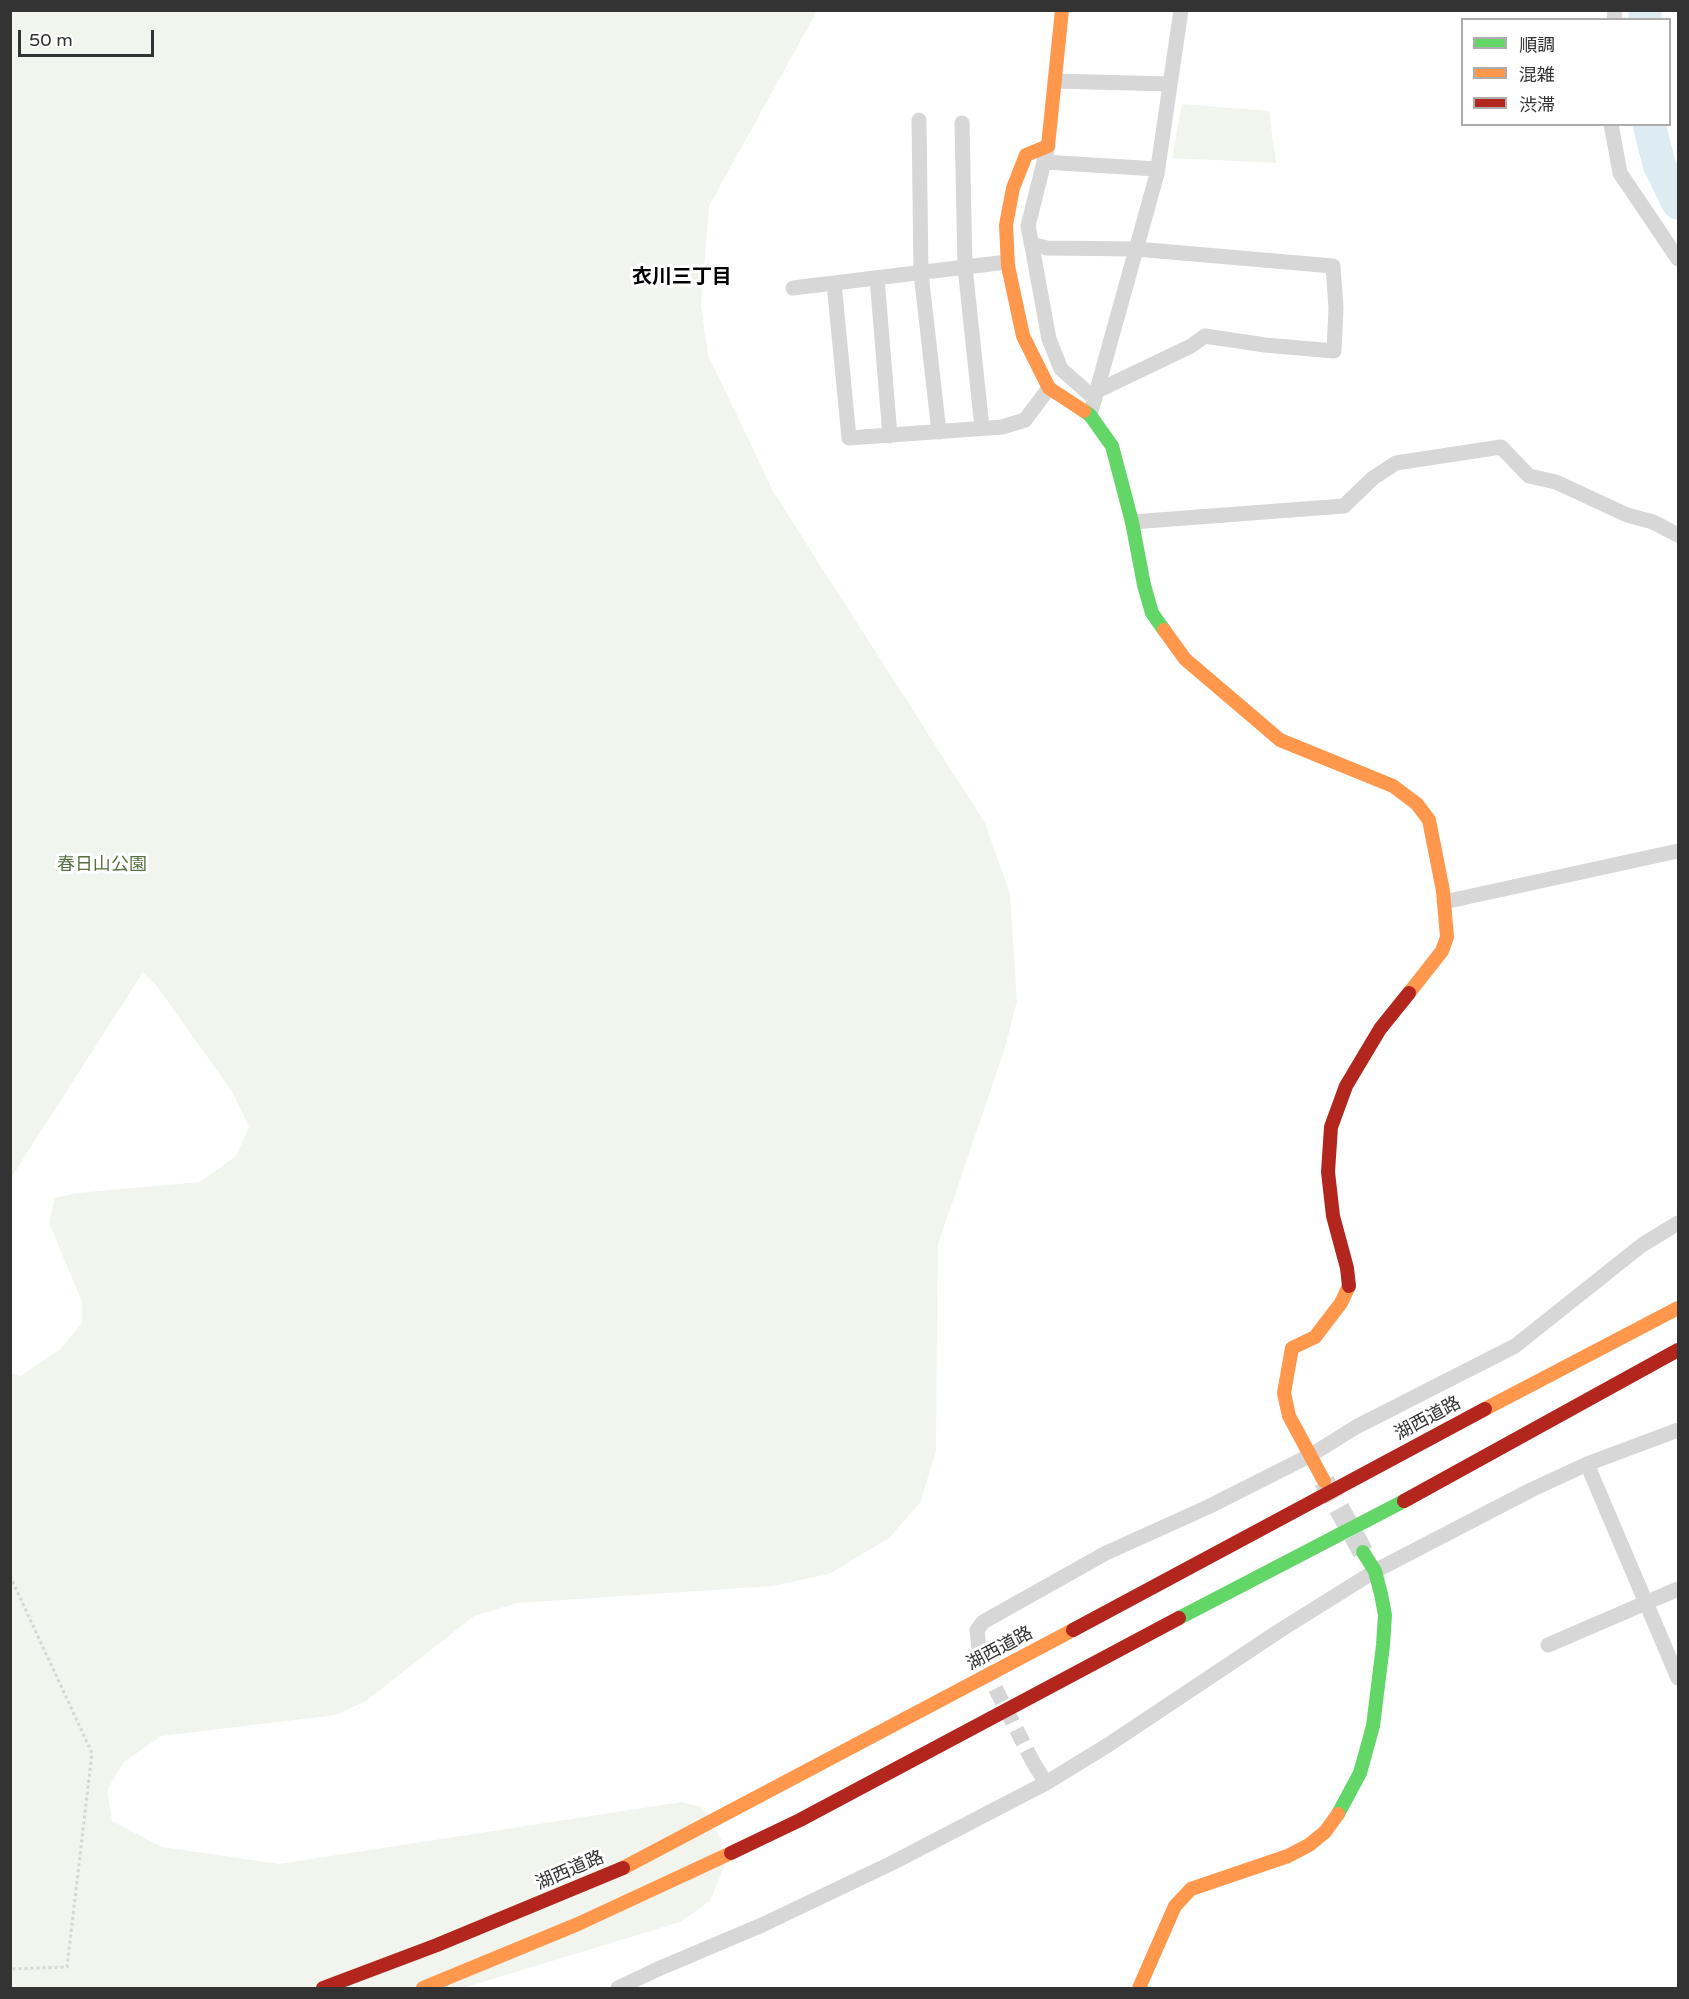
<!DOCTYPE html>
<html>
<head>
<meta charset="utf-8">
<style>
  body { margin:0 }
  #map { position:relative; width:1689px; height:1999px; overflow:hidden; background:#fff; font-family:"Varela Round","Noto Sans JP",sans-serif }
  canvas { display:block }
  .frame { position:absolute; inset:0; border:12px solid #333; pointer-events:none }
  .legend { position:absolute; left:1461px; top:18px; width:210px; height:108px; box-sizing:border-box; background:#fff; border:2px solid #adadad; margin:0; padding:8px 10px; list-style:none; font-size:18px; color:#333 }
  .legend li { display:flex; align-items:center; gap:12px; height:30px }
  .legend b { width:30px; border:2px solid #adadad }
  .scale { position:absolute; left:18px; top:30px; width:136px; height:27px; box-sizing:border-box; border:3px solid #333; border-top:0; padding-left:8px; font-size:18px; line-height:21px; white-space:nowrap; color:#333; -webkit-text-stroke:4px #fff; paint-order:stroke }
</style>
</head>
<body>
<div id="map">
<canvas width="1689" height="1999"></canvas>
<div class="frame"></div>
<ul class="legend">
<li><b style="height:8px;background:#63d668"></b>順調</li>
<li><b style="height:8px;background:#ff974d"></b>混雑</li>
<li><b style="height:8px;background:#b3261e"></b>渋滞</li>
</ul>
<div class="scale">50 m</div>
</div>
<script>
const ctx = document.querySelector('canvas').getContext('2d');
ctx.lineJoin = 'round';
function fillPath(path, color) {
  ctx.fillStyle = color;
  ctx.fill(path, 'evenodd');
}
function toPath(rows) {
  const path = new Path2D();
  for (const r of rows) {
    path.moveTo(r[0], r[1]);
    for (let i = 2; i < r.length; i += 2) path.lineTo(r[i], r[i + 1]);
  }
  return path;
}
function trace(path, color, width, dash) {
  ctx.strokeStyle = color;
  ctx.lineWidth = width;
  ctx.lineCap = dash ? 'butt' : 'round';
  ctx.setLineDash(dash || []);
  ctx.stroke(path);
}
function write(font, color, halo, rows, align = 'center') {
  ctx.font = font + ' "Varela Round","Noto Sans JP",sans-serif';
  ctx.lineWidth = 6;
  ctx.setLineDash([]);
  ctx.textBaseline = 'middle';
  ctx.strokeStyle = halo;
  ctx.fillStyle = color;
  for (const [text, x, y, turn = 0] of rows) {
    ctx.save();
    ctx.translate(x, y);
    ctx.rotate((+turn || 0) * Math.PI / 180);
    ctx.textAlign = isNaN(turn) ? turn : align;
    if (halo) ctx.strokeText(text, 0, 0);
    ctx.fillText(text, 0, 0);
    ctx.restore();
  }
}
fillPath(toPath([
  [11,11,817,11,709,206,701,305,708,355,774,493,985,823,1010,894,1017,1001,1004,1051,938,1244,936,1451,920,1503,889,1538,829,1574,772,1586,517,1603,474,1616,366,1701,336,1715,161,1736,124,1762,107,1790,112,1821,162,1847,279,1864,682,1802,702,1807,721,1839,724,1867,710,1901,680,1922,463,1988,11,1988,11,1373,21,1376,60,1349,82,1323,82,1302,49,1223,55,1198,78,1193,200,1182,236,1156,249,1127,233,1093,156,985,143,972,11,1178],
  [1182,104,1269,111,1276,163,1172,158]
]), '#f1f5ed');
trace(toPath([
  [1645,20,1645,10],
  [1649,124,1659,164,1678,203]
]), '#ddebf3', 33);
trace(toPath([
  [985,1668,1033,1762]
]), '#d6d6d6', 15, [15, 8]);
trace(toPath([
  [1324,1481,1363,1552]
]), '#d6d6d6', 21, [21, 10]);
trace(toPath([
  [10,1576,92,1753,67,1967,10,1969]
]), '#d6d6d6', 3, [3, 3]);
trace(toPath([
  [1614,20,1615,10],
  [1055,81,1170,84],
  [919,120,921,273,939,432],
  [962,123,965,267,982,428],
  [1611,124,1620,173,1678,259],
  [1048,146,1028,226,1033,252,1049,339,1061,369,1095,399],
  [1044,162,1157,169],
  [1031,244,1047,248,1136,249,1333,266,1336,308,1334,351,1265,345,1205,336,1191,346,1097,391],
  [877,278,890,436],
  [834,283,849,438,1002,427,1025,420,1049,388],
  [793,288,1007,262],
  [1090,415,1157,174,1181,10],
  [1132,522,1344,506,1373,478,1396,463,1501,447,1529,476,1556,482,1627,515,1653,522,1678,535],
  [1444,902,1678,851],
  [1587,1464,1678,1678],
  [1548,1645,1678,1589],
  [980,1658,977,1630,983,1622,1106,1553,1208,1507,1311,1455,1356,1427,1515,1346,1642,1245,1678,1223],
  [1033,1762,1046,1783],
  [618,1988,658,1969,762,1925,892,1863,1046,1783,1108,1745,1279,1631,1375,1571,1531,1490,1587,1464,1678,1430]
]), '#d7d7d7', 15);
trace(toPath([
  [1084,411,1090,415,1112,446,1132,522,1144,585,1152,613,1164,630],
  [1179,1618,1404,1501],
  [1338,1814,1360,1773,1373,1726,1383,1645,1385,1615,1381,1594,1375,1571,1363,1552]
]), '#63d668', 14);
trace(toPath([
  [1062,10,1048,146,1026,155,1013,188,1006,225,1008,266,1023,336,1049,388,1084,411],
  [1164,630,1185,659,1280,740,1393,786,1417,804,1429,820,1443,891,1447,937,1442,951,1409,993],
  [1485,1409,1678,1308],
  [1324,1481,1289,1416,1284,1393,1292,1348,1315,1337,1341,1303,1349,1286],
  [623,1868,1073,1630],
  [423,1988,578,1924,731,1853],
  [1139,1988,1175,1906,1191,1889,1288,1856,1309,1845,1325,1832,1338,1814]
]), '#ff974d', 14);
trace(toPath([
  [1349,1286,1347,1268,1333,1216,1328,1172,1331,1127,1346,1086,1380,1029,1409,993],
  [1404,1501,1678,1350],
  [1073,1630,1485,1409],
  [731,1853,800,1820,1179,1618],
  [323,1988,437,1945,623,1868]
]), '#b3261e', 14);
write('18px', '#56703f', '#fff', [
  ["春日山公園",102,865]
]);
write('18px', '#333', '#fff', [
  ["湖西道路",1428,1419,-28],
  ["湖西道路",1000,1649,-28],
  ["湖西道路",570,1871,-23]
]);
write('bold 20px', '#000', '#fff', [
  ["衣川三丁目",682,278]
]);
</script>
</body>
</html>
